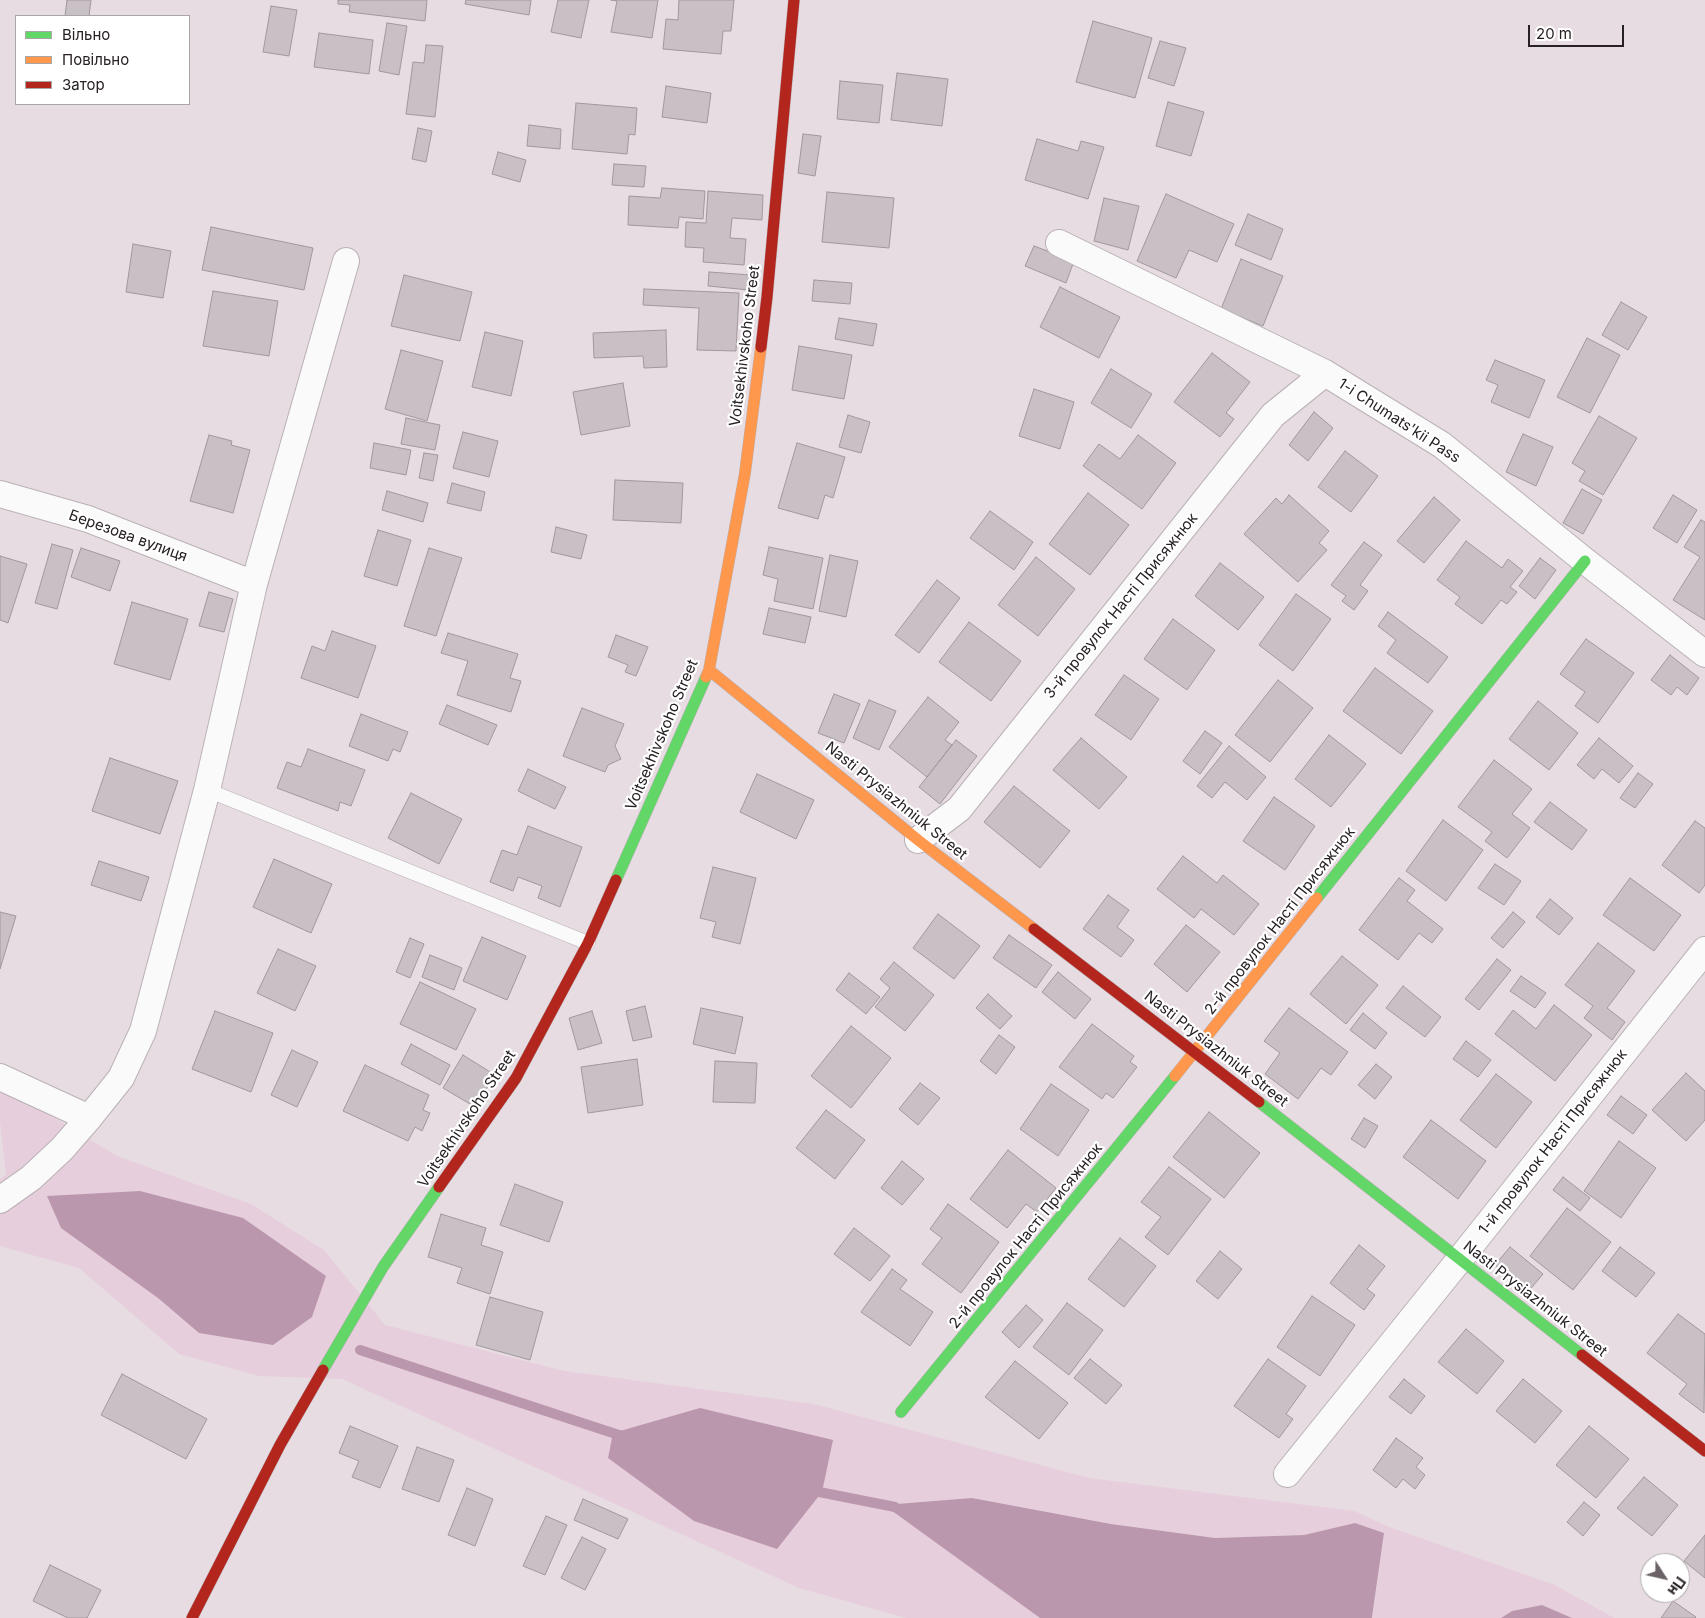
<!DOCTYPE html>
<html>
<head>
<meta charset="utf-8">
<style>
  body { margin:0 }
  #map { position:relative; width:1705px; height:1618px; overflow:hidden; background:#e7dce2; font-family:Inter,sans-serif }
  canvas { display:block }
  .legend { position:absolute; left:15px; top:15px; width:175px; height:90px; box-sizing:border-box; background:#fff; border:1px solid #a9a6a7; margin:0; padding:6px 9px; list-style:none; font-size:15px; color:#272024 }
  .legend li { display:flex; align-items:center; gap:10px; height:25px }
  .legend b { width:25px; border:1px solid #a9a6a7 }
  .north { position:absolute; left:1640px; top:1553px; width:50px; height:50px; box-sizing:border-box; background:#fff; border:1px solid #a9a6a7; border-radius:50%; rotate:125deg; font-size:14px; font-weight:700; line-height:20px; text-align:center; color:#272024 }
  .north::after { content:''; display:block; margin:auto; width:18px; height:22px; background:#6a6266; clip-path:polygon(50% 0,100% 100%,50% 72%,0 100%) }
  .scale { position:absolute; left:1528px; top:25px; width:96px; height:22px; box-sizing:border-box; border:2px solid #272024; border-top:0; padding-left:6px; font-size:15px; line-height:18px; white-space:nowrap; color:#272024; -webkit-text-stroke:4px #fff; paint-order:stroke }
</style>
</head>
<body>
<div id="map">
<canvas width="1705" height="1618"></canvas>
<ul class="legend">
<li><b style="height:6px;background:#63d668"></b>Вільно</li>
<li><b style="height:6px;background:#ff974d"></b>Повільно</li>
<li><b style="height:6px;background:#b3261e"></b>Затор</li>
</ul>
<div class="north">Пн</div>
<div class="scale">20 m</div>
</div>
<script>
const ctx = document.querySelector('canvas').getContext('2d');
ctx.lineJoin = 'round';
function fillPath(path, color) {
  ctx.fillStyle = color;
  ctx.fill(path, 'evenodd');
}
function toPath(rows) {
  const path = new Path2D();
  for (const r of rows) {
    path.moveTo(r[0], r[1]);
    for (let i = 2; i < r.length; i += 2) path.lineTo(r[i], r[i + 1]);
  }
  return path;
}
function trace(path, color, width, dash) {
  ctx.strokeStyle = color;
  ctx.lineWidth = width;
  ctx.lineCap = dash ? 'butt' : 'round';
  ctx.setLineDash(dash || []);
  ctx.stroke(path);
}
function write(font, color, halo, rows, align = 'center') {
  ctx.font = font + ' Inter,sans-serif';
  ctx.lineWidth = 4.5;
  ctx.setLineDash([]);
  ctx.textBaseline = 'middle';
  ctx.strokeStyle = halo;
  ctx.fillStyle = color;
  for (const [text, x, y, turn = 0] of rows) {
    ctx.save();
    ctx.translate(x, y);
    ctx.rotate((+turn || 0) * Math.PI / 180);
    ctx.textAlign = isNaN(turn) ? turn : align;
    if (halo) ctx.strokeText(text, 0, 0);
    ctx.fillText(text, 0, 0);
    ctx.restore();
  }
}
fillPath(toPath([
  [0,1085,117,1156,251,1204,324,1250,385,1325,564,1371,814,1404,1089,1478,1354,1511,1392,1528,1555,1585,1614,1618,1572,1618,1542,1605,1512,1611,1501,1618,1372,1618,1384,1533,1355,1523,1304,1535,1215,1538,1111,1524,972,1498,885,1505,1040,1618,906,1618,799,1588,342,1379,259,1376,179,1354,79,1268,0,1246,0,1179,6,1175,0,1121],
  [325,1276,199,1333,158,1298]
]), '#e7cedc');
fillPath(toPath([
  [140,1191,243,1218,326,1276,312,1317,273,1345,199,1333,158,1298,61,1228,47,1196],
  [700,1408,833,1440,822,1492,777,1549,694,1521,608,1458,613,1433],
  [972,1498,1111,1524,1215,1538,1304,1535,1355,1523,1384,1533,1372,1617,1372,1618,1040,1618,884,1505],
  [1542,1605,1572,1618,1501,1618,1512,1611]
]), '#ba97ac');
trace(toPath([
  [360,1350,625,1437],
  [809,1490,895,1507]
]), '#ba97ac', 10);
const building = toPath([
  [67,0,91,0,89,16,65,16,67,0],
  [338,0,427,0,425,21,349,12,350,5,338,4,338,0],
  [466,0,531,0,529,15,465,4,466,0],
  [558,0,589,0,581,38,551,32,558,0],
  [611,0,658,0,652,38,611,32,617,1,611,0],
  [679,0,734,0,731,31,723,31,721,54,663,49,666,19,678,20,679,0],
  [271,6,297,10,289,56,263,52,271,6],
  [1093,21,1152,38,1135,98,1076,82,1093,21],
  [387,23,407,26,399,75,379,71,387,23],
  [319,33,373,40,369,74,314,67,319,33],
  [1160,41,1186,48,1174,86,1148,78,1160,41],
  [426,45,443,46,435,117,406,114,413,62,424,63,426,45],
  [897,73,948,79,942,126,891,120,897,73],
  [840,81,883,85,879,123,837,119,840,81],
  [666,86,711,93,707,123,662,117,666,86],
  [1168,102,1204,112,1191,156,1156,146,1168,102],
  [576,103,637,108,635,135,629,134,627,154,572,149,576,103],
  [529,125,561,129,560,149,527,146,529,125],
  [418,128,432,131,426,162,412,159,418,128],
  [803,134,821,136,815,176,798,173,803,134],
  [1037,139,1078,151,1081,141,1104,147,1088,199,1025,180,1037,139],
  [498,152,526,160,520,182,492,174,498,152],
  [614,164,646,166,644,187,612,185,614,164],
  [662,188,705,191,703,219,679,217,678,228,628,225,629,196,660,198,662,188],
  [708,191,763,195,762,220,732,218,730,238,746,239,744,265,703,262,704,248,685,247,686,222,706,223,708,191],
  [827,192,894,198,889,248,822,242,827,192],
  [1166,194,1234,224,1217,262,1189,250,1176,278,1137,261,1166,194],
  [1104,198,1139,206,1128,250,1094,241,1104,198],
  [1248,214,1283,229,1271,260,1235,245,1248,214],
  [211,227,313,248,304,290,202,270,211,227],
  [133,244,171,251,163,298,126,292,133,244],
  [1034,246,1074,261,1066,283,1025,266,1034,246],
  [1241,259,1283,276,1263,326,1221,309,1241,259],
  [709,272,751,275,749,290,708,286,709,272],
  [404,275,472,292,460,341,391,326,404,275],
  [814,280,852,283,850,304,812,301,814,280],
  [1060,287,1120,317,1099,358,1040,327,1060,287],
  [644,289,739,293,736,351,697,350,699,308,643,305,644,289],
  [213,291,278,301,269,356,203,346,213,291],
  [1621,302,1647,317,1628,350,1602,335,1621,302],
  [839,318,877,324,873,346,835,339,839,318],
  [666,330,667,367,644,368,643,356,594,358,593,333,666,330],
  [485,332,523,341,511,396,472,387,485,332],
  [1587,338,1620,355,1590,413,1557,397,1587,338],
  [799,346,852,355,844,399,792,390,799,346],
  [401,350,443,361,427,421,385,409,401,350],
  [1212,353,1250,382,1226,413,1234,419,1220,437,1174,402,1212,353],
  [1495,360,1545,380,1529,418,1491,402,1498,385,1486,380,1495,360],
  [1111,369,1152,394,1131,428,1091,403,1111,369],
  [623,383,630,426,581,435,573,392,623,383],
  [1034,389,1074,402,1060,449,1019,436,1034,389],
  [1314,412,1333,428,1308,461,1289,445,1314,412],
  [848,415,870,422,861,453,839,447,848,415],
  [1599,416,1637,438,1603,495,1579,481,1585,471,1572,463,1599,416],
  [406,418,440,425,435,450,401,444,406,418],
  [463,432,498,441,489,477,453,468,463,432],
  [1523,434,1553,447,1536,486,1506,472,1523,434],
  [209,435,232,441,231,445,250,450,233,513,190,501,209,435],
  [1138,435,1176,463,1142,509,1083,466,1099,444,1120,459,1138,435],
  [374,443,411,450,406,475,370,468,374,443],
  [797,443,845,457,833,498,825,495,818,519,778,508,797,443],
  [1345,451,1378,476,1351,512,1318,487,1345,451],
  [424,453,438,455,433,481,419,478,424,453],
  [615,480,683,483,681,523,613,520,615,480],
  [452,483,485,492,481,511,447,503,452,483],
  [1582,489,1602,500,1583,534,1563,523,1582,489],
  [387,491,428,503,423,522,382,510,387,491],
  [1088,493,1129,525,1090,575,1049,544,1088,493],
  [1289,495,1329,531,1319,543,1327,550,1298,582,1244,534,1276,498,1282,504,1289,495],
  [1673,495,1697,510,1677,543,1653,528,1673,495],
  [1434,497,1460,520,1424,563,1397,541,1434,497],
  [990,511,1033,542,1014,570,970,538,990,511],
  [1701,520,1705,522,1705,620,1673,600,1700,557,1684,547,1701,520],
  [556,527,587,535,581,559,551,552,556,527],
  [378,530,411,540,397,586,364,576,378,530],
  [1466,541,1502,568,1508,559,1523,571,1510,587,1517,592,1507,604,1501,600,1482,624,1455,604,1460,597,1437,580,1466,541],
  [1364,542,1382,555,1360,585,1368,591,1354,610,1342,601,1346,596,1331,585,1364,542],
  [52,544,73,550,57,609,35,603,52,544],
  [769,547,823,558,813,609,774,601,778,579,763,575,769,547],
  [81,548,120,561,110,591,71,577,81,548],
  [429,548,462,558,436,636,404,626,429,548],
  [830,555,858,561,846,617,819,611,830,555],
  [0,556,27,564,8,623,0,620,0,556],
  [1036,557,1075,589,1038,636,998,605,1036,557],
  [1540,558,1556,570,1535,599,1519,586,1540,558],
  [1220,563,1264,597,1238,630,1195,596,1220,563],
  [937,580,960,598,919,653,895,635,937,580],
  [209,592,233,599,224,632,199,626,209,592],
  [1296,594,1331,619,1293,671,1259,645,1296,594],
  [132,602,188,619,170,680,114,664,132,602],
  [769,608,811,617,805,643,763,634,769,608],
  [1388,612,1448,657,1428,683,1387,653,1396,640,1378,626,1388,612],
  [1173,619,1215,650,1187,690,1144,659,1173,619],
  [969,622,1021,661,991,701,939,662,969,622],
  [332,631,376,646,358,698,301,678,312,646,325,651,332,631],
  [448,633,518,654,510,678,521,681,511,712,457,695,468,661,441,653,448,633],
  [616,635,648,647,636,676,625,672,628,665,608,657,616,635],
  [1586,639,1634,673,1598,723,1575,706,1585,692,1560,674,1586,639],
  [1670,655,1699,678,1687,695,1677,687,1671,695,1651,680,1670,655],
  [1375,668,1433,711,1401,754,1343,711,1375,668],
  [1124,675,1159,699,1131,740,1095,715,1124,675],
  [1278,680,1313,708,1270,762,1235,735,1278,680],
  [834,694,860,704,844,743,818,733,834,694],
  [928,697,959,722,945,740,952,745,927,777,889,747,928,697],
  [869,700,896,711,879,750,853,738,869,700],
  [1538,701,1578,733,1549,770,1509,739,1538,701],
  [447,705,497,725,488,745,439,724,447,705],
  [582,708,624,724,615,746,621,759,608,765,605,772,563,756,582,708],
  [361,714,408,732,400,752,393,749,388,761,349,746,361,714],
  [1205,731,1222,743,1200,774,1183,761,1205,731],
  [1329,735,1366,764,1331,807,1295,779,1329,735],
  [1081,738,1127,777,1099,809,1053,770,1081,738],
  [1599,738,1633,766,1619,783,1602,769,1594,779,1577,765,1599,738],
  [956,740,977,756,940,804,919,787,956,740],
  [1229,746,1266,777,1247,800,1225,782,1212,798,1197,786,1229,746],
  [308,749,365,770,351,806,340,802,338,811,277,788,287,762,301,767,308,749],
  [110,758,178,781,160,834,92,811,110,758],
  [1494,760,1532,789,1512,814,1530,828,1507,858,1485,841,1492,832,1458,807,1494,760],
  [528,769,566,787,555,809,518,791,528,769],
  [1638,773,1653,784,1635,808,1620,798,1638,773],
  [757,774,814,800,796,839,740,812,757,774],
  [1014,786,1070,831,1040,868,984,822,1014,786],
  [411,793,462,819,439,864,388,838,411,793],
  [1274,797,1315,826,1285,870,1243,841,1274,797],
  [1550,802,1587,830,1572,850,1534,822,1550,802],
  [1443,820,1483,850,1446,901,1406,871,1443,820],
  [1695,821,1705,828,1705,885,1699,893,1662,865,1695,821],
  [528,826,582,847,560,907,538,898,542,886,518,877,513,891,490,882,502,850,517,855,528,826],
  [1183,856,1217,883,1223,875,1259,904,1234,935,1201,909,1194,918,1157,889,1183,856],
  [274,859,332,884,311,933,253,907,274,859],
  [99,861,149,877,141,901,91,885,99,861],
  [1495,864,1521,881,1504,905,1478,888,1495,864],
  [713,867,756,878,740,944,712,937,716,922,700,918,713,867],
  [1399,878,1415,890,1407,901,1443,929,1432,943,1419,933,1398,960,1359,930,1399,878],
  [1630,878,1681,915,1654,951,1603,915,1630,878],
  [1108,895,1129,910,1117,927,1134,940,1121,957,1083,929,1108,895],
  [1550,899,1573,918,1559,935,1536,917,1550,899],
  [0,912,16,916,0,969,0,912],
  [1513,912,1525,922,1503,948,1491,938,1513,912],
  [938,914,980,946,954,979,913,948,938,914],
  [1186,925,1220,952,1187,992,1154,964,1186,925],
  [1009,935,1052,965,1036,988,993,958,1009,935],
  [482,937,526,956,507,1000,463,981,482,937],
  [410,938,424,944,410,978,396,972,410,938],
  [1598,943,1635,971,1607,1008,1625,1022,1612,1040,1584,1018,1593,1006,1565,985,1598,943],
  [278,949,316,966,295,1011,257,993,278,949],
  [430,955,462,968,454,990,422,977,430,955],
  [1342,956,1378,985,1346,1024,1310,994,1342,956],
  [1497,959,1511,970,1479,1010,1465,999,1497,959],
  [894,962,934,995,905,1031,875,1007,890,988,880,979,894,962],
  [1058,972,1091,999,1075,1019,1042,992,1058,972],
  [849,973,880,997,866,1014,836,990,849,973],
  [1521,976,1546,993,1535,1008,1510,991,1521,976],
  [420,982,476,1009,456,1050,400,1024,420,982],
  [1403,986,1441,1017,1425,1037,1386,1008,1403,986],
  [988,994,1012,1016,1000,1029,976,1008,988,994],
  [1554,1005,1592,1035,1555,1081,1495,1034,1513,1010,1536,1029,1554,1005],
  [645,1006,652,1037,633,1041,626,1011,645,1006],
  [701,1008,743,1017,735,1054,693,1044,701,1008],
  [1289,1008,1348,1052,1331,1075,1321,1068,1298,1099,1265,1074,1280,1053,1264,1041,1289,1008],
  [215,1011,273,1033,251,1092,192,1069,215,1011],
  [592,1011,602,1043,578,1050,569,1018,592,1011],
  [1363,1013,1387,1033,1375,1049,1350,1030,1363,1013],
  [1092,1024,1134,1056,1130,1062,1137,1067,1113,1098,1106,1093,1102,1099,1059,1067,1092,1024],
  [851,1026,891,1058,851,1108,811,1076,851,1026],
  [999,1035,1015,1047,996,1074,980,1061,999,1035],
  [1466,1041,1491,1060,1478,1077,1453,1059,1466,1041],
  [411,1044,450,1065,440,1085,401,1064,411,1044],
  [292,1050,318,1062,297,1107,271,1095,292,1050],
  [463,1055,495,1075,475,1107,443,1088,463,1055],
  [637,1059,643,1105,588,1113,581,1067,637,1059],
  [715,1061,757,1063,755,1103,713,1102,715,1061],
  [1376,1064,1392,1077,1375,1099,1358,1085,1376,1064],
  [365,1065,429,1095,423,1110,430,1113,422,1131,415,1127,408,1141,343,1111,365,1065],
  [1686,1073,1705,1091,1705,1120,1686,1141,1652,1110,1686,1073],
  [1496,1074,1532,1102,1496,1148,1460,1120,1496,1074],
  [920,1083,940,1098,918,1125,899,1109,920,1083],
  [1051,1084,1089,1110,1058,1156,1020,1129,1051,1084],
  [1621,1096,1647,1115,1633,1134,1607,1115,1621,1096],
  [826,1110,865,1140,835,1179,796,1148,826,1110],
  [1209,1112,1260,1153,1224,1198,1173,1157,1209,1112],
  [1364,1118,1378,1126,1365,1148,1351,1139,1364,1118],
  [1431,1120,1486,1161,1458,1199,1403,1157,1431,1120],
  [1619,1141,1656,1168,1621,1218,1584,1191,1619,1141],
  [1008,1150,1056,1188,1037,1212,1026,1204,1007,1228,970,1199,1008,1150],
  [902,1161,924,1179,902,1205,881,1188,902,1161],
  [1169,1167,1211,1199,1168,1255,1145,1237,1161,1217,1141,1202,1169,1167],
  [1563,1177,1590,1198,1580,1211,1553,1190,1563,1177],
  [515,1184,563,1202,549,1242,500,1225,515,1184],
  [948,1204,999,1242,961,1293,922,1264,942,1238,930,1229,948,1204],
  [1567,1208,1611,1242,1573,1290,1530,1256,1567,1208],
  [441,1214,486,1228,481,1245,503,1252,490,1294,457,1283,462,1268,428,1257,441,1214],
  [854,1228,890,1256,870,1281,834,1254,854,1228],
  [1120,1238,1156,1266,1124,1307,1088,1279,1120,1238],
  [1359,1245,1385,1266,1367,1289,1375,1295,1364,1310,1330,1283,1359,1245],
  [1510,1247,1543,1274,1528,1292,1495,1265,1510,1247],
  [1620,1247,1655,1273,1636,1297,1602,1271,1620,1247],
  [1220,1251,1242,1269,1218,1299,1196,1281,1220,1251],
  [892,1269,907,1280,900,1289,933,1312,910,1346,861,1312,892,1269],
  [1312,1296,1355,1325,1320,1376,1277,1347,1312,1296],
  [490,1297,543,1312,530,1360,476,1345,490,1297],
  [1067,1303,1103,1330,1069,1375,1033,1347,1067,1303],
  [1026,1305,1043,1320,1019,1348,1002,1332,1026,1305],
  [1678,1314,1705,1334,1704,1413,1679,1394,1687,1384,1647,1353,1678,1314],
  [1466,1329,1504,1361,1477,1394,1438,1362,1466,1329],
  [1090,1359,1122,1385,1106,1404,1074,1378,1090,1359],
  [1268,1359,1306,1386,1286,1414,1293,1419,1279,1438,1234,1406,1268,1359],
  [1015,1361,1068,1403,1039,1439,985,1397,1015,1361],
  [122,1374,207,1419,186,1459,101,1415,122,1374],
  [1404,1379,1425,1396,1411,1414,1389,1397,1404,1379],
  [1523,1379,1562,1411,1535,1443,1496,1411,1523,1379],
  [350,1426,398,1446,380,1488,352,1477,359,1461,339,1453,350,1426],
  [1589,1426,1629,1459,1596,1498,1556,1465,1589,1426],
  [1396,1438,1423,1458,1416,1467,1425,1475,1415,1489,1403,1479,1396,1488,1373,1470,1396,1438],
  [417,1447,454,1460,439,1502,402,1489,417,1447],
  [1644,1477,1678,1505,1652,1536,1617,1508,1644,1477],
  [467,1488,493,1499,475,1546,448,1535,467,1488],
  [583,1499,628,1519,618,1539,574,1520,583,1499],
  [1584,1502,1600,1515,1583,1536,1567,1522,1584,1502],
  [546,1516,567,1525,545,1575,523,1566,546,1516],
  [1705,1535,1705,1578,1684,1561,1705,1535],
  [582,1537,606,1549,585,1590,561,1578,582,1537],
  [50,1565,101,1590,87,1618,68,1618,33,1601,50,1565],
  [1673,1601,1696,1617,1695,1618,1661,1618,1673,1601]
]);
fillPath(building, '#c8c0c4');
trace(building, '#a0989d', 1);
const lane = toPath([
  [207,790,588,943]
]);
const street = toPath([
  [1059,243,1325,373,1442,445,1585,561,1705,654],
  [0,494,88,519,254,584],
  [918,840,959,809,1273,415,1325,373],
  [0,1077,89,1118],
  [0,1200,31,1178,62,1149,89,1118,121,1078,143,1031,207,790,254,584,346,261],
  [1287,1474,1460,1259,1705,950]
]);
const fast = toPath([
  [616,880,706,677],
  [1317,898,1585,561],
  [1259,1102,1582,1355],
  [323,1370,383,1267,439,1187],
  [901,1412,1175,1076]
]);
const slow = toPath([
  [709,670,918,840,1034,929],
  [706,677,709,670,745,473,761,347],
  [1175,1076,1317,898]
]);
const jam = toPath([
  [761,347,767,297,794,0],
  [1034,929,1259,1102],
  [439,1187,516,1078,588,943,616,880],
  [1582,1355,1705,1451],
  [192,1618,280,1445,323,1370]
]);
trace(lane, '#b9b1b5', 15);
trace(street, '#b9b1b5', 28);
trace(fast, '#b9b1b5', 12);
trace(slow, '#b9b1b5', 12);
trace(jam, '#b9b1b5', 12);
trace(lane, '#fbfafb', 14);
trace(street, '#fbfafb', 26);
trace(fast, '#63d668', 11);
trace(slow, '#ff974d', 11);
trace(jam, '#b3261e', 11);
write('15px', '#272024', '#fff', [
  ["Voitsekhivskoho Street",745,346,-83],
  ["1-i Chumats'kii Pass",1399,421,33],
  ["Березова вулиця",128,536,20],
  ["3-й провулок Насті Присяжнюк",1121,606,-51],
  ["Voitsekhivskoho Street",662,735,-67],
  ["Nasti Prysiazhniuk Street",896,801,39],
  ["2-й провулок Насті Присяжнюк",1280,921,-52],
  ["Nasti Prysiazhniuk Street",1216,1049,38],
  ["Voitsekhivskoho Street",467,1119,-56],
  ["1-й провулок Насті Присяжнюк",1553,1142,-52],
  ["2-й провулок Насті Присяжнюк",1026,1236,-51],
  ["Nasti Prysiazhniuk Street",1535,1299,38]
]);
</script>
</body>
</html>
